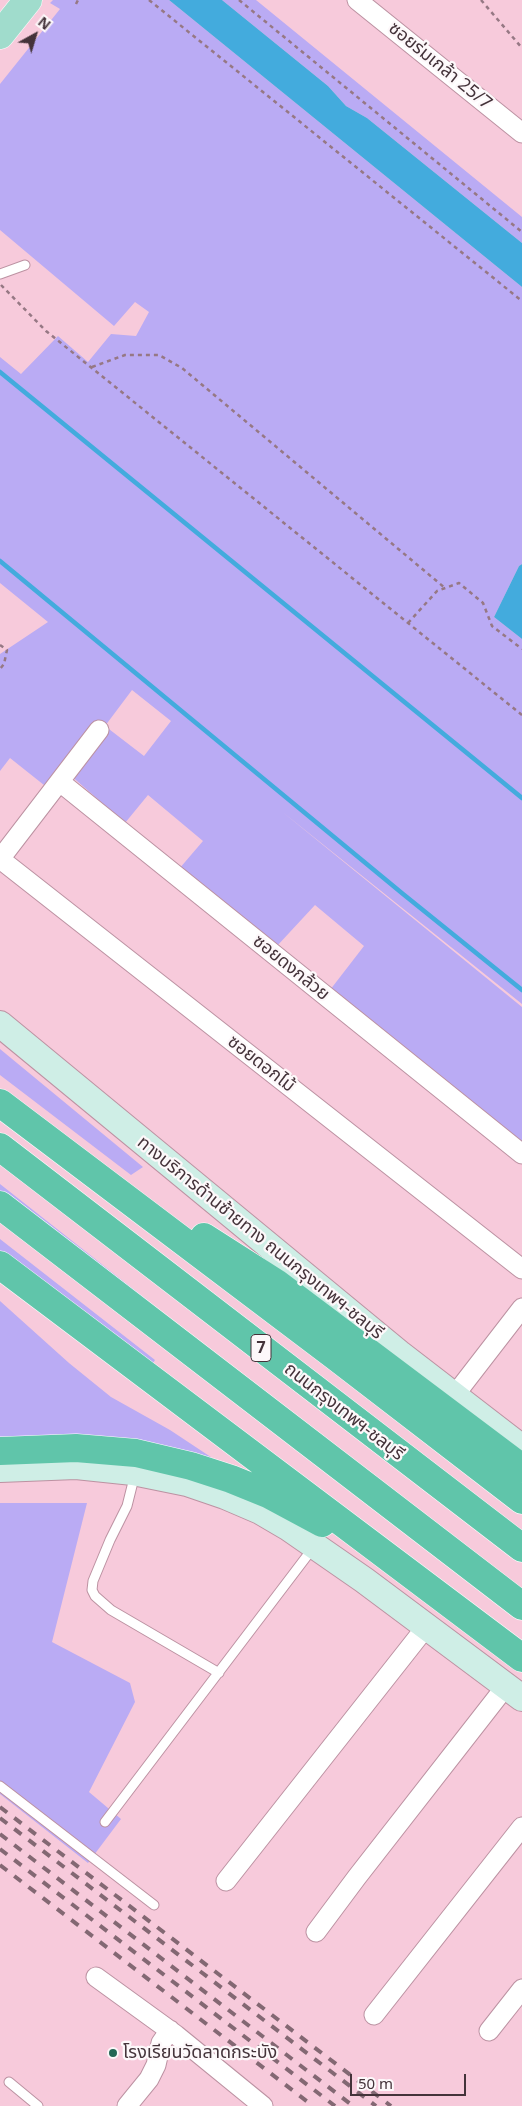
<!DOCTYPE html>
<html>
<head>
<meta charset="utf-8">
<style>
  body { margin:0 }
  #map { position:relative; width:522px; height:2106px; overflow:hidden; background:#f7cadb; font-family:"Noto Sans",sans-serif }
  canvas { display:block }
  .north { position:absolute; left:10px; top:10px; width:50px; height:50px; -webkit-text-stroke:4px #fdf8fa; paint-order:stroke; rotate:39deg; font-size:14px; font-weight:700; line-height:20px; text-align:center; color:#44333a }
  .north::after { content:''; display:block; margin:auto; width:18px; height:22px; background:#44333a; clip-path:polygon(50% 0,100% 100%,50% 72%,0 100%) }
  .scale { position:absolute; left:350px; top:2074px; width:116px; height:22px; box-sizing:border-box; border:2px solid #44333a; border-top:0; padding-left:6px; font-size:15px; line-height:18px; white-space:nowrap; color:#44333a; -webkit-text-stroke:4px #fdf8fa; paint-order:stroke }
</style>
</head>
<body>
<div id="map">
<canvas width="522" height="2106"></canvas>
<div class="north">N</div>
<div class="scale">50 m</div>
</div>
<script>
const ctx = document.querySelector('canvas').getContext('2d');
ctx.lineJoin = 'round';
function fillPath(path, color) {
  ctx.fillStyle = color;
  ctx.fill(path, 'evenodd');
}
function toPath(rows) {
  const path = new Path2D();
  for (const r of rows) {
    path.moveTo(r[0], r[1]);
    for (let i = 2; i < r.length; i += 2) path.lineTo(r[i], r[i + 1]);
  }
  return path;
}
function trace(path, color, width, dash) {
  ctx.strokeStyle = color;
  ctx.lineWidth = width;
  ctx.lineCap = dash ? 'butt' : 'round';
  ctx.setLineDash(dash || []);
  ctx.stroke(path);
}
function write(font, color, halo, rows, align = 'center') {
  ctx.font = font + ' "Noto Sans","Noto Sans Thai",sans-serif';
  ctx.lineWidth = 4.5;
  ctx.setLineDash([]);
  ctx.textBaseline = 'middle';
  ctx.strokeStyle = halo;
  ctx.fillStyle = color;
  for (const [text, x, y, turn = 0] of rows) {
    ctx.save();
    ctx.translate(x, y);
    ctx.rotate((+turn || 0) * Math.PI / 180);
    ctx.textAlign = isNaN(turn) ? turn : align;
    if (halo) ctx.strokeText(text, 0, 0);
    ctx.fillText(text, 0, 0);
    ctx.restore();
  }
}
fillPath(toPath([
  [53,0,169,0,522,287,522,564,519,566,494,617,522,639,522,1004,280,810,522,1007,522,1144,330,990,364,946,315,905,277,946,179,869,203,841,148,795,125,823,69,774,54,793,10,758,0,771,0,654,48,622,0,583,0,357,21,374,58,336,88,362,111,334,136,336,149,312,135,302,114,326,0,230,0,84,60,9,50,3],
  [132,690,171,721,144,756,105,726],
  [222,0,256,0,522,217,522,243,367,118,346,106,328,86],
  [0,1049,143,1167,131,1175,0,1075],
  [0,1184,227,1363,0,1191],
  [0,1239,155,1360,149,1369,0,1255],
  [0,1301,69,1363,111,1397,170,1430,241,1477,0,1446],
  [0,1503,87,1503,52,1642,130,1683,135,1702,89,1792,121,1819,88,1863,0,1794]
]), '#baabf4');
fillPath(toPath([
  [169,0,222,0,328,86,346,106,367,118,522,243,522,287],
  [522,564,522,639,494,617,519,566]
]), '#43abdd');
trace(toPath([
  [0,372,522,798],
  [0,561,403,894,522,990]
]), '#43abdd', 4.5);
const lane = toPath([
  [0,274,25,265],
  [135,1474,127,1506,110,1540,93,1581,92,1590,95,1596,111,1610,219,1673],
  [0,1786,154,1905],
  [105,1822,313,1548],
  [9,2082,38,2106]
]);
const street = toPath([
  [357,0,522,133],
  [60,782,522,1154],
  [0,859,522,1269],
  [0,859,99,730],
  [454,1396,522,1308],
  [226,1881,426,1627],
  [316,1932,357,1877,506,1686],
  [96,1977,176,2035,263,2106],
  [374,2015,522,1827],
  [489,2031,522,1989],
  [127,2106,149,2079,156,2065,161,2043,170,2030]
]);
const secondary = toPath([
  [0,1024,399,1353,522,1448],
  [0,1469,76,1466,133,1472,187,1483,225,1496,260,1511,289,1528,364,1580,522,1698]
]);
const primary = toPath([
  [0,35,28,0]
]);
const highway = toPath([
  [0,1103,335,1356,522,1500],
  [0,1147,522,1548],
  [0,1205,522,1606],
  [204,1237,276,1283,522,1468],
  [0,1265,522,1658],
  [0,1451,76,1448,136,1453,191,1466,231,1479,268,1494,322,1523]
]);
trace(lane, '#bc92a2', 11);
trace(street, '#bc92a2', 21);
trace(secondary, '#bc92a2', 28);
trace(primary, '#fff', 29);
trace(highway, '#fff', 29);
trace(toPath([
  [149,0,522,301],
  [239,0,522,232],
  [481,0,522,48],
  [76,4,78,0],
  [1,285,46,331,522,715],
  [92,367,125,355,159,355,182,368,445,588],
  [408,623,437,591,459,583,483,603,492,626,522,649],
  [0,645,7,650,4,664,0,669]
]), '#967884', 2.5, [4, 4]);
trace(lane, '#fff', 9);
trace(street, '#fff', 19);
trace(secondary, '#cfeee6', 26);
trace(primary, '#a0dccc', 28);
trace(highway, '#60c5aa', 28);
trace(toPath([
  [0,1807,391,2106],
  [0,1818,376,2106],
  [0,1834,353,2106],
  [0,1849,335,2106],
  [0,1865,313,2106]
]), '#836873', 4, [9, 9]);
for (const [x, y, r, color] of [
  [113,2053,5,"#246655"]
]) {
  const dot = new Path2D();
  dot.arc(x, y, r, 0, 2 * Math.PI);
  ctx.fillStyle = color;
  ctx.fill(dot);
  trace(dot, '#fdf8fa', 2);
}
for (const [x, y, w] of [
  [261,1348,20]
]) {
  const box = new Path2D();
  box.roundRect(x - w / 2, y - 13.5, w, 27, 4);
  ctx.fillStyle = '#fdf8fa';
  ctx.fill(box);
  trace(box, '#44333a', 1);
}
write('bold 16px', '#44333a', null, [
  ["7",261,1348]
]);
write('18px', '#44333a', '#fdf8fa', [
  ["ซอยร่มเกล้า 25/7",440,66,39],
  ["ซอยดงกล้วย",291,968,39],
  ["ซอยดอกไม้",261,1064,38],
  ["ทางบริการด้านซ้ายทาง ถนนกรุงเทพฯ-ชลบุรี",260,1238,39],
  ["ถนนกรุงเทพฯ-ชลบุรี",344,1412,38]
]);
write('18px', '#44333a', '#fdf8fa', [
  ["โรงเรียนวัดลาดกระบัง",123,2053]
], 'left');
</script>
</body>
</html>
